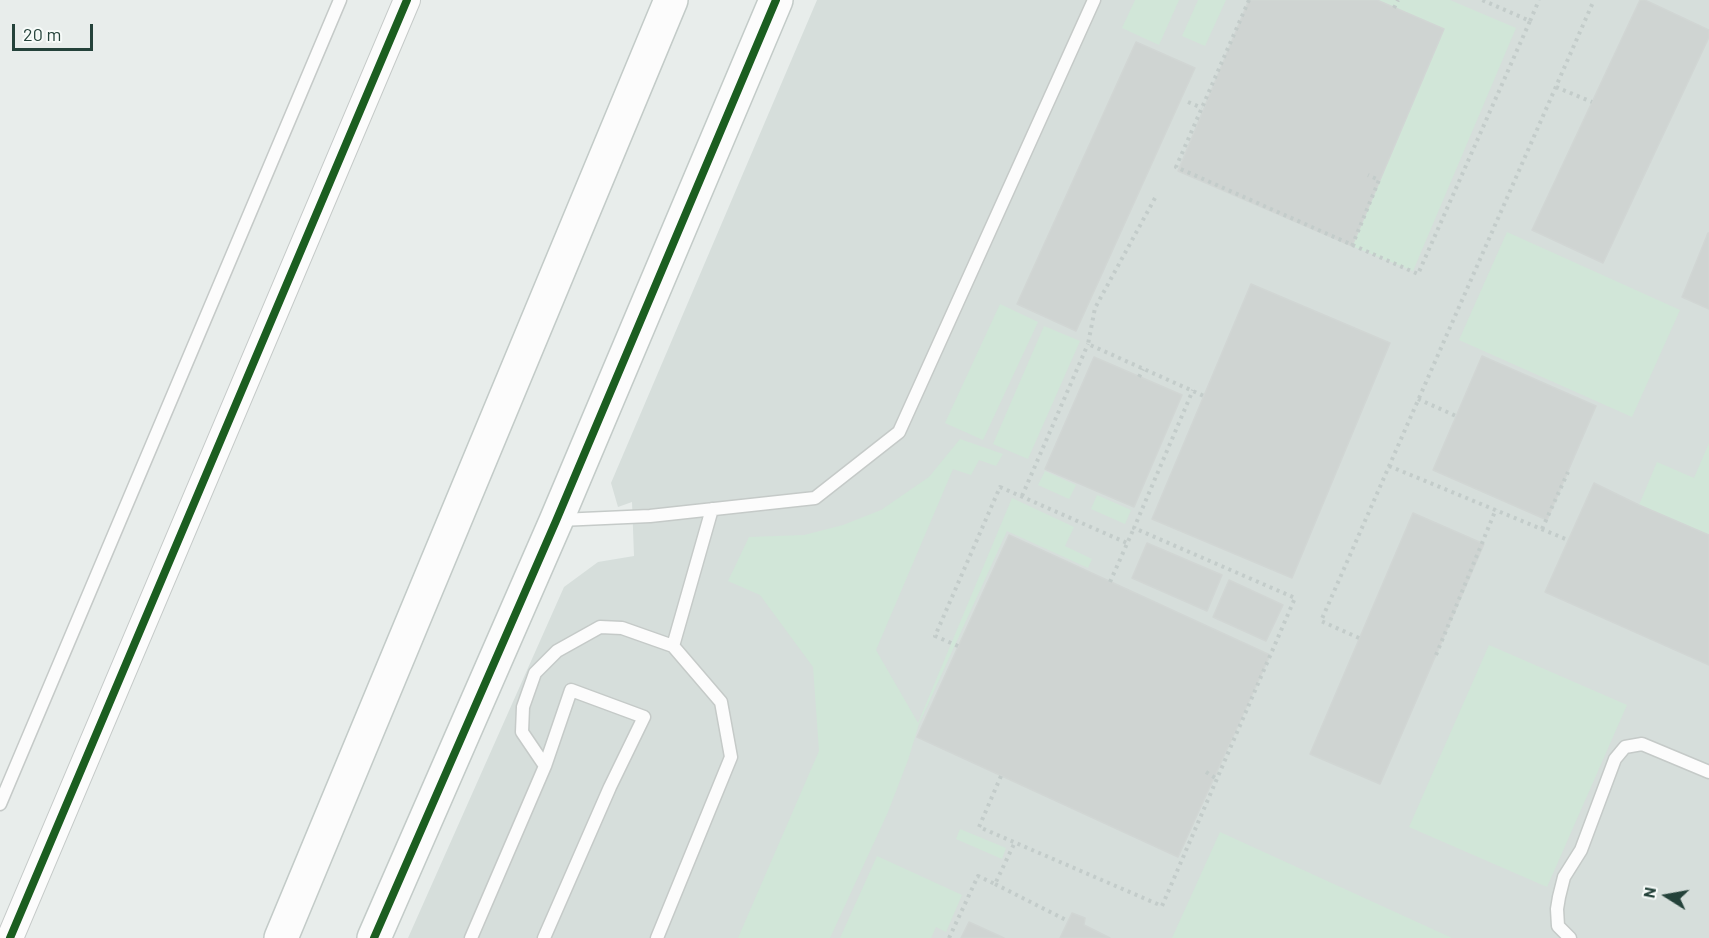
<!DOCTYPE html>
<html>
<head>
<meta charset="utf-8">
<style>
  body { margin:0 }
  #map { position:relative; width:1709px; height:938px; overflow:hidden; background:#e8edeb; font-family:Barlow,sans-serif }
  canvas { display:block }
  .north { position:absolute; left:1637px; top:866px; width:60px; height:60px; -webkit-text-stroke:4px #f7fbf9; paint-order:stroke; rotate:281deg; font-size:16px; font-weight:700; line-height:24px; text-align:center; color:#24423a }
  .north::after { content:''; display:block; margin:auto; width:21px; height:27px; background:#24423a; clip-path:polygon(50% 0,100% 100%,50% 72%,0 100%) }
  .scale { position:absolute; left:12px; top:24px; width:81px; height:27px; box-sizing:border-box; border:3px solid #24423a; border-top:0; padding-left:8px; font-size:18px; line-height:21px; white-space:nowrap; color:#24423a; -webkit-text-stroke:4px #f7fbf9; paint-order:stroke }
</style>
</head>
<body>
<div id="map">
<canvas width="1709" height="938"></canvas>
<div class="north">N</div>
<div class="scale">20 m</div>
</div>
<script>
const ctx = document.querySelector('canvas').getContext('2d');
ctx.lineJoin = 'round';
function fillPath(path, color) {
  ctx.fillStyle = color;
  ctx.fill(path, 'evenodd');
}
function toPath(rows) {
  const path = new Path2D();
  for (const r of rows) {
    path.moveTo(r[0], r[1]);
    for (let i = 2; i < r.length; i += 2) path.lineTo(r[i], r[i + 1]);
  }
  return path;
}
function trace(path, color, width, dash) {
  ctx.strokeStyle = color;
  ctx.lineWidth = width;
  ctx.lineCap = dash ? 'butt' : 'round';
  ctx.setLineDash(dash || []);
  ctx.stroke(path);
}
fillPath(toPath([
  [817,0,1709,0,1709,938,408,938,564,587,598,562,634,556,632,502,618,507,611,483]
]), '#d6dedb');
fillPath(toPath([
  [1135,0,1179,0,1159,45,1122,28],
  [1198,0,1226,0,1205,46,1182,36],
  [1377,0,1450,0,1516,28,1413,271,1352,246,1444,29],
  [1507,232,1680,310,1632,417,1459,340],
  [1000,304,1038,322,983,440,945,423],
  [1044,326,1080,341,1028,459,993,444],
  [960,439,1003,454,996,466,979,460,971,475,953,469,876,650,918,723,1012,498,1074,527,1065,546,1092,559,1088,568,1007,531,919,724,908,760,888,812,830,938,738,938,819,751,813,667,760,595,728,581,749,537,804,535,843,525,881,510,929,477],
  [1709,443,1709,535,1639,505,1657,462,1694,478],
  [1045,471,1076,485,1069,499,1038,485],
  [1097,495,1131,510,1125,524,1091,509],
  [1489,645,1627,705,1547,887,1409,827],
  [960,829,1006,848,1002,859,956,839],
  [1220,832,1452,938,1172,938],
  [877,856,962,895,946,932,936,927,931,938,840,938]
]), '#d1e6d8');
const building = toPath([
  [1249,0,1377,0,1444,29,1352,246,1178,171,1249,0],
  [1640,0,1645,0,1709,30,1709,37,1603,263,1532,230,1640,0],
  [1136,42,1195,68,1076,331,1017,304,1136,42],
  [1708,233,1709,233,1709,309,1682,297,1708,233],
  [1251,284,1390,343,1292,578,1152,519,1251,284],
  [1482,356,1596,406,1547,520,1433,470,1482,356],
  [1094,357,1182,395,1134,507,1045,469,1094,357],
  [1594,483,1639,505,1709,535,1709,665,1545,592,1594,483],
  [1413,513,1484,544,1380,784,1310,754,1413,513],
  [1009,535,1270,655,1178,857,917,737,1009,535],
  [1147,543,1222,575,1207,611,1132,578,1147,543],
  [1229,580,1283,605,1266,641,1213,617,1229,580],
  [1072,913,1085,918,1084,925,1110,938,1060,938,1072,913],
  [969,922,1004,938,961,938,969,922]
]);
fillPath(building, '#cfd4d2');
trace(building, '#d1d6d4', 1.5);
const lane = toPath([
  [560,520,650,516,815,498,899,432,1094,0],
  [673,646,712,509],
  [0,804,340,0],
  [471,938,545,766],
  [544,938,610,787,644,717,571,690,545,766,522,732,523,707,535,673,557,651,600,627,622,628,673,646,721,702,731,757,657,938],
  [1570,938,1558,926,1557,909,1559,897,1564,877,1581,850,1615,759,1625,747,1642,744,1709,772]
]);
const street = toPath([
  [10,938,407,0]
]);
const secondary = toPath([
  [281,938,671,0],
  [374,938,556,521,776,0]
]);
trace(lane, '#c5cac8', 15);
trace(street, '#c5cac8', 28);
trace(secondary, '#c3cbc8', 36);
trace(toPath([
  [1249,0,1176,167,1418,274,1530,21,1482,0],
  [1394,8,1398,0],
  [1530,21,1539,0],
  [1556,87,1592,102],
  [1188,102,1202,108],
  [1155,198,1095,308,1088,344,1204,396],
  [1352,246,1379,180,1368,175],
  [1139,377,1143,369],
  [1418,399,1456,416],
  [1389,466,1568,540],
  [1022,496,1088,344],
  [1542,529,1568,472],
  [1110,582,1134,528],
  [1359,638,1321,621,1594,0],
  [958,646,935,636,1000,487,1127,543],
  [1436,655,1496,509],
  [1206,772,1217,779],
  [1001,776,979,827,1162,906,1295,598,1134,528,1193,390],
  [995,884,1068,921],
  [949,938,978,876,995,884,1015,842]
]), '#c3ccca', 4, [3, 4.5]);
trace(lane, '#fcfcfc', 12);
trace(street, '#fcfcfc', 26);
trace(secondary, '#fcfcfc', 33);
trace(toPath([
  [10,938,407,0],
  [374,938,556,521,776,0]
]), '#1b5e20', 8);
</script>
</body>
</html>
